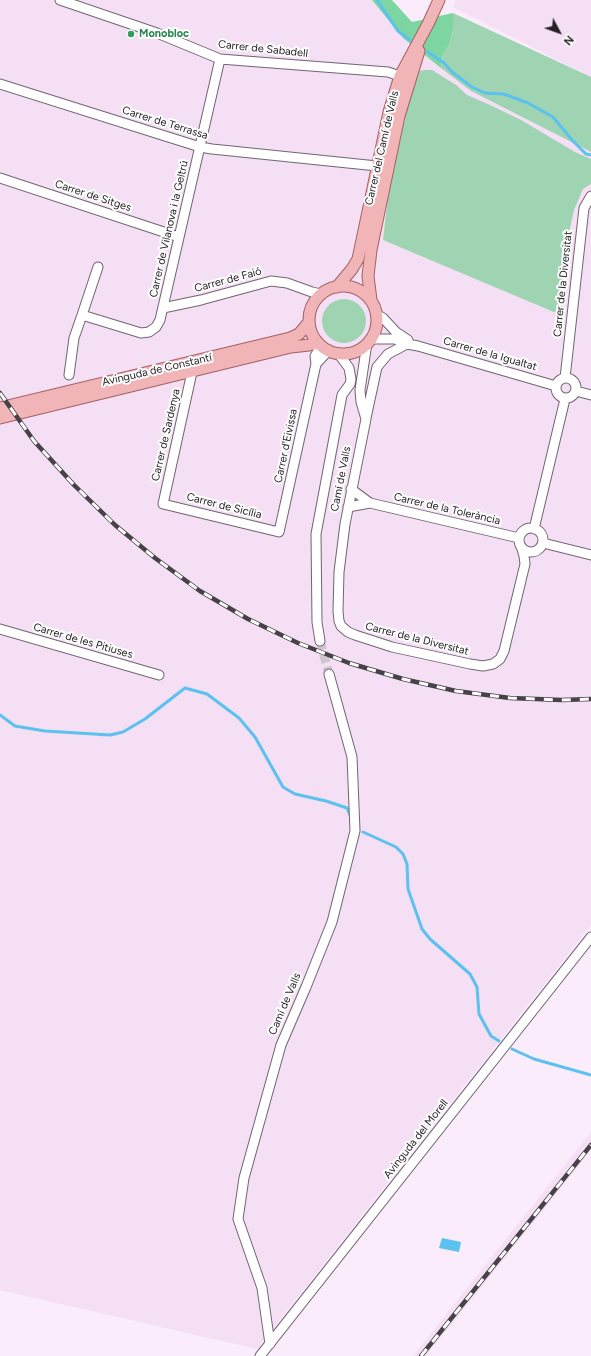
<!DOCTYPE html>
<html>
<head>
<meta charset="utf-8">
<style>
  body { margin:0 }
  #map { position:relative; width:591px; height:1356px; overflow:hidden; background:#faecfb; font-family:Figtree,sans-serif }
  canvas { display:block }
  .north { position:absolute; left:539px; top:12px; width:40px; height:40px; -webkit-text-stroke:3px #fefefe; paint-order:stroke; rotate:131deg; font-size:11px; font-weight:700; line-height:16px; text-align:center; color:#272227 }
  .north::after { content:''; display:block; margin:auto; width:14px; height:18px; background:#272227; clip-path:polygon(50% 0,100% 100%,50% 72%,0 100%) }
</style>
</head>
<body>
<div id="map">
<canvas width="591" height="1356"></canvas>
<div class="north">N</div>
</div>
<script>
const ctx = document.querySelector('canvas').getContext('2d');
ctx.lineJoin = 'round';
function fillPath(path, color) {
  ctx.fillStyle = color;
  ctx.fill(path, 'evenodd');
}
function toPath(rows) {
  const path = new Path2D();
  for (const r of rows) {
    if (r.length === 3) {
      path.moveTo(r[0] + r[2], r[1]);
      path.arc(r[0], r[1], r[2], 0, 2 * Math.PI);
      continue;
    }
    path.moveTo(r[0], r[1]);
    for (let i = 2; i < r.length; i += 2) path.lineTo(r[i], r[i + 1]);
  }
  return path;
}
function trace(path, color, width, dash) {
  ctx.strokeStyle = color;
  ctx.lineWidth = width;
  ctx.lineCap = dash ? 'butt' : 'round';
  ctx.setLineDash(dash || []);
  ctx.stroke(path);
}
function write(font, color, halo, rows, align = 'center') {
  ctx.font = font + ' Figtree,sans-serif';
  ctx.lineWidth = 4;
  ctx.setLineDash([]);
  ctx.textBaseline = 'middle';
  ctx.strokeStyle = halo;
  ctx.fillStyle = color;
  for (const [text, x, y, turn = 0] of rows) {
    ctx.save();
    ctx.translate(x, y);
    ctx.rotate((+turn || 0) * Math.PI / 180);
    ctx.textAlign = isNaN(turn) ? turn : align;
    if (halo) ctx.strokeText(text, 0, 0);
    ctx.fillText(text, 0, 0);
    ctx.restore();
  }
}
fillPath(toPath([
  [0,0,372,0,403,38,471,91,591,152,591,925,257,1349,0,1290],
  [456,0,591,0,591,77,453,7],
  [591,1132,591,1150,542,1212,426,1356,413,1356]
]), '#f4dff4');
fillPath(toPath([
  [453,13,591,77,591,152,471,91,441,68,443,55,450,43,453,30],
  [425,70,432,70,456,85,467,95,488,104,521,120,575,152,591,159,591,184,583,189,574,210,569,233,561,315,383,240,388,197,410,95,419,71],
  [344,321,22]
]), '#9fd4b3');
fillPath(toPath([
  [372,0,392,0,412,22,453,13,453,30,450,43,443,55,441,68,403,38]
]), '#7dd6a2');
fillPath(toPath([
  [442,1238,461,1242,459,1252,439,1248]
]), '#5bc1ee');
trace(toPath([
  [377,0,398,31,410,40],
  [428,52,444,63,452,72,472,87,485,93,504,94,528,103,553,117,572,140,586,154,591,155],
  [0,715,15,726,45,731,110,735,123,732,145,719,185,688,207,694,239,718,255,737,283,787,295,794,326,801,347,808,350,815],
  [363,832,396,847,403,854,407,864,408,889,422,929,430,939,470,974,477,987,479,1014,491,1036,499,1041],
  [512,1049,534,1059,591,1075]
]), '#5bc1ee', 3);
trace(toPath([
  [320,641,329,674]
]), '#d0c4d1', 9, [9, 4.5]);
const minor = toPath([
  [60,0,157,33,220,59,388,72,400,76],
  [0,84,200,147,212,149,377,166],
  [0,178,179,237],
  [98,267,82,315,141,333,149,332,156,327,160,320,220,59],
  [163,308,201,300,271,281,287,283,312,292,321,294],
  [376,314,383,318,396,332,408,340],
  [370,339,395,339,407,344,418,346,556,386],
  [367,343,360,390,361,402,366,419,345,524,339,572,338,611,339,621,341,626,348,632,355,635,392,647,470,664,483,666,493,664,500,659,504,651,525,564,524,556,522,549],
  [316,364,329,350],
  [192,372,163,504,279,532,316,364,315,356,321,346],
  [69,375,74,338,82,315],
  [566,388,10],
  [565,378,584,208,591,196],
  [576,391,591,395],
  [366,418,377,367,388,354,407,344],
  [351,489,370,503,519,538],
  [348,507,370,503],
  [531,540,12],
  [534,529,565,399],
  [543,543,591,555],
  [0,629,159,675],
  [320,641,317,622,316,534,342,395,350,384,351,379,349,368,338,353],
  [270,1344,262,1288,238,1219,244,1178,281,1045,306,987,332,922,355,831,352,757,329,674],
  [260,1356,591,937]
]);
const major = toPath([
  [343,320,34],
  [337,287,352,269,358,259,389,112,400,76,428,24,439,0],
  [371,300,368,276,371,250,399,116,419,51],
  [0,408,290,338,299,334,309,322],
  [0,418,291,347,309,345,318,343]
]);
trace(minor, '#716572', 11);
trace(major, '#a46065', 13);
trace(minor, '#fff', 9);
trace(major, '#f1b4b7', 11);
const rail = toPath([
  [0,393,34,441,74,485,115,525,155,558,200,591,248,619,298,643,349,663,403,679,456,691,510,698,562,700,591,699],
  [421,1356,591,1145]
]);
trace(rail, '#474148', 4.5);
trace(rail, '#fefefe', 3, [9]);
for (const [x, y, r, color] of [
  [131,34,4,"#2e9e5b"]
]) {
  const dot = new Path2D();
  dot.arc(x, y, r, 0, 2 * Math.PI);
  ctx.fillStyle = color;
  ctx.fill(dot);
  trace(dot, '#fefefe', 1.5);
}
write('bold 11px', '#27864d', '#fefefe', [
  ["Monobloc",139,34]
], 'left');
write('11px', '#272227', '#fefefe', [
  ["Carrer de Sabadell",263,49,6],
  ["Carrer de Terrassa",165,123,17],
  ["Carrer del Camí de Valls",382,148,-77],
  ["Carrer de Sitges",93,196,18],
  ["Carrer de Vilanova i la Geltrú",169,229,-77],
  ["Carrer de Faió",228,280,-15],
  ["Carrer de la Diversitat",563,284,-84],
  ["Carrer de la Igualtat",490,354,16],
  ["Avinguda de Constantí",157,370,-13],
  ["Carrer de Sardenya",166,435,-77],
  ["Carrer d'Eivissa",286,446,-78],
  ["Camí de Valls",341,479,-79],
  ["Carrer de Sicília",224,506,14],
  ["Carrer de la Tolerància",447,509,13],
  ["Carrer de la Diversitat",417,639,14],
  ["Carrer de les Pitiuses",83,641,16],
  ["Camí de Valls",285,1004,-67],
  ["Avinguda del Morell",416,1139,-52]
]);
</script>
</body>
</html>
